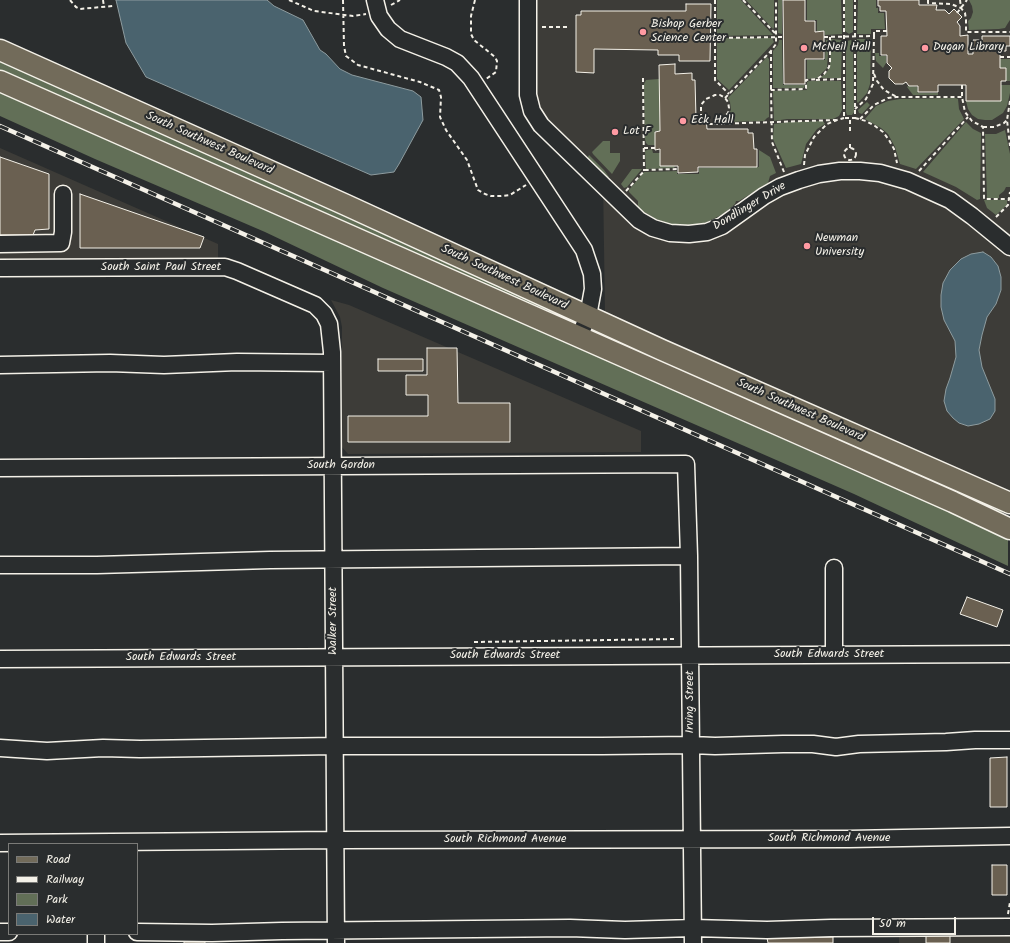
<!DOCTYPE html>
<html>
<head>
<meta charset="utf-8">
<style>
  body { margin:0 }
  #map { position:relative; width:1010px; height:943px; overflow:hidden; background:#2a2d2e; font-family:Kalam,sans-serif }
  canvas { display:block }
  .legend { position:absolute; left:8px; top:843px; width:130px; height:92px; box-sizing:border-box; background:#2a2d2e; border:1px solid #7b7b78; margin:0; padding:5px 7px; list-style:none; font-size:12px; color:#f4f1e8 }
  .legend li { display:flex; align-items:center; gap:8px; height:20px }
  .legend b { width:20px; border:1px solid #7b7b78 }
  .scale { position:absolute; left:872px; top:917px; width:84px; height:18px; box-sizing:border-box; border:2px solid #f4f1e8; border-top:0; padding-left:5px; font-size:12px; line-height:14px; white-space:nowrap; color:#f4f1e8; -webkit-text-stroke:3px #2a2d2e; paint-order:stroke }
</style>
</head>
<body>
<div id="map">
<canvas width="1010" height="943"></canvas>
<ul class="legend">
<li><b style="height:5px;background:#726b5a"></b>Road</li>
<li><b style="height:5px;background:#f4f1e8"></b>Railway</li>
<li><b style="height:11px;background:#626f57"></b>Park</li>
<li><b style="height:11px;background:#4a636e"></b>Water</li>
</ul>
<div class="scale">50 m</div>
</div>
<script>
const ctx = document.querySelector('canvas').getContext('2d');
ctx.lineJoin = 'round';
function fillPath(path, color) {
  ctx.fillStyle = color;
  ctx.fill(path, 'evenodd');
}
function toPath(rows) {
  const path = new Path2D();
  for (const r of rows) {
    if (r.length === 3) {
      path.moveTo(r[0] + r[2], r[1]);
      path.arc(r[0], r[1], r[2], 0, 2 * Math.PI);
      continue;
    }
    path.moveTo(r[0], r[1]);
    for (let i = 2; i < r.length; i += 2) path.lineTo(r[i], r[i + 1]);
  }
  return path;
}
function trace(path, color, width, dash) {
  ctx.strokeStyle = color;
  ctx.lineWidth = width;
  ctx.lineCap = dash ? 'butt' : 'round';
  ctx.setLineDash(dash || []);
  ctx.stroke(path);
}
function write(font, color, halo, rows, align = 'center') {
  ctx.font = font + ' Kalam,sans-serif';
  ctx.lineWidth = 4;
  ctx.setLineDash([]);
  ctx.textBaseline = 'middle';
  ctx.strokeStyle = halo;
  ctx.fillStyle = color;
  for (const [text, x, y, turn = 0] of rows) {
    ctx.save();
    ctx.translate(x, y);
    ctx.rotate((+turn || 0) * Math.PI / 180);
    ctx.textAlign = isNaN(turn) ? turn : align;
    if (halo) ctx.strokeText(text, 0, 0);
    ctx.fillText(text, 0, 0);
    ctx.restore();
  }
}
fillPath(toPath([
  [533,0,1010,0,1010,492,1002,491,605,314,603,179,536,109],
  [0,148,218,244,218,258,0,260],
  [331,300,349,305,641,431,641,452,348,454,341,446,342,327,340,317],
  [899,922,1010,922,1010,943,899,943]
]), '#3d3c38');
fillPath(toPath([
  [717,0,741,0,773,35,717,36],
  [746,0,774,0,774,28,773,29],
  [778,0,782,0,782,34,778,33],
  [807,0,841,0,842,34,825,35,825,31,817,31,817,20,807,20],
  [845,0,853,0,853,32,849,34,845,31],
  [858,0,876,0,876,8,878,8,878,13,884,13,885,29,871,29,871,34,857,34],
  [969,0,1010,0,1010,20,1008,23,1005,28,999,29,969,30,968,21,971,18,973,12,972,6],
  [717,38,772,38,774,42,729,90,717,79],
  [831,39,842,40,841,78,820,78,827,72,830,65],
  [857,39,871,39,870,84,867,93,858,103,857,102],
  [779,40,782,40,783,85,805,85,804,88,773,88,773,51,778,45],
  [826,40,829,40,827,68,817,78,809,79,807,78,807,60,825,60],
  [851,40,853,44,854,112,852,115,847,115,846,112,846,43,847,41],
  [875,53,879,53,879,56,886,56,886,63,883,68,876,61],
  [0,57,575,319,561,321,0,72],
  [767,57,769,59,769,117,767,118,764,121,726,122,725,119,731,110,730,102,728,98],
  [1000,59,1010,59,1010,81,1006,81,1006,68,1000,68],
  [659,79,660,131,655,131,655,145,648,145,646,143,645,139,644,84,646,80],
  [809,81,841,81,842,110,839,116,833,119,787,119,774,121,773,91,807,90,807,82],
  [1001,85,1010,85,1010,93,1007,106,1003,113,992,120,985,120,978,119,972,115,968,109,966,101,1001,101],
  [908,86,917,87,918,93,938,93,938,95,913,95,907,87],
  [0,90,859,473,886,480,1008,532,1008,566,854,494,383,288,265,232,95,159,0,116],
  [955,98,958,99,959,109,964,119,916,169,900,164,895,147,888,134,881,128,865,119,876,106,888,101,900,99],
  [867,102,870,105,862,114,859,113,858,110],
  [823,121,825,124,817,129,806,144,801,164,786,168,773,139,774,124,789,122],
  [966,122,973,129,981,133,980,199,977,200,956,187,923,172],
  [1005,130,1010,154,1010,187,1006,187,1004,191,999,195,999,198,987,198,985,134,996,134],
  [603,141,610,141,610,153,620,153,620,161,612,174,593,154,592,152],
  [652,149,653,153,660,153,660,166,675,166,674,168,646,169,645,151,647,150],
  [759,150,770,157,776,173,770,176,768,183,739,201,736,201,735,204,723,214,705,223,686,226,673,225,656,219,638,208,638,201,629,192,629,190,644,172,647,172,677,171,677,174,699,174,699,168,759,167],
  [589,155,604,170,609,177,605,178,587,159],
  [632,169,642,169,627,187,624,188,621,184],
  [984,200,1007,200,1007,205,996,215,987,208],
  [612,336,1003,509,1003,512,1000,513,611,341,608,338]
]), '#626f57');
const water = toPath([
  [116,0,267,0,274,6,303,20,320,50,326,54,340,69,352,75,413,91,421,97,423,120,399,164,394,172,371,175,146,77,126,43,116,0],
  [983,252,991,257,998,266,1001,277,1001,290,996,304,987,317,982,335,979,350,982,367,995,399,995,411,990,419,979,424,968,426,959,423,953,418,947,411,944,401,946,389,950,378,956,357,955,341,944,320,941,307,941,295,943,283,950,270,961,259,971,254,983,252]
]);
fillPath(water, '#4a636e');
trace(water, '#8e9c9f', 1);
const building = toPath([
  [783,0,805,0,805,21,815,21,815,32,824,31,824,59,805,59,805,84,784,84,783,0],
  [878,0,919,0,919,5,937,5,936,10,945,10,949,14,954,9,962,17,957,22,960,26,960,36,968,35,968,54,973,54,973,40,982,40,982,36,1010,36,1010,46,1006,46,1006,51,1000,51,1000,68,1006,68,1006,81,1001,81,1001,101,966,101,966,85,938,85,938,92,918,92,918,86,909,86,906,82,903,84,895,84,889,78,889,71,892,68,887,63,887,55,881,55,881,36,887,36,886,11,880,11,880,6,878,6,878,0],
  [686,4,711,4,710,61,679,61,679,55,658,55,658,50,594,49,594,73,576,72,576,15,581,15,581,11,686,11,686,4],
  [675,64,675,74,692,73,692,80,695,80,696,118,706,118,707,129,748,129,748,133,753,133,754,149,757,149,757,167,698,167,698,172,678,173,678,166,660,166,660,149,655,150,655,132,660,131,659,65,675,64],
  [0,157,49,174,49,229,35,230,33,235,0,235,0,157],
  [80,194,204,237,200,248,80,248,80,194],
  [427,348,457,348,458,403,510,403,510,442,348,442,348,416,428,416,428,395,406,395,406,375,427,375,427,348],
  [378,359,423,359,423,371,378,371,378,359],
  [967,597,1003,610,997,627,960,614,967,597],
  [1007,757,1007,807,990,807,990,758,1007,757],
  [992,865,1007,865,1007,895,992,895,992,865],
  [926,933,950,933,950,943,926,943,926,933],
  [184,937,205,937,205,943,184,943,184,937],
  [833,937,833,943,768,943,767,938,833,937]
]);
fillPath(building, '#6a6051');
trace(building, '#f4f1e8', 1);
const minor = toPath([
  [375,0,379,16,388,29,400,39,446,57,457,63,471,78,584,250,592,274,593,289,588,316,579,337],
  [528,0,528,95,532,111,541,125,639,220,653,228,670,233,689,234,707,232,722,226,764,196,780,187,799,180,819,174,840,171,860,171,880,173,908,181,950,200,972,216,1010,247],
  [0,244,61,243,63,232,63,194],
  [0,268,225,267,237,271,315,305,324,314,329,324,332,352,336,943],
  [0,365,110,363,164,365,237,362,332,363],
  [0,468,686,464,689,556,693,943],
  [0,565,97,565,270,560,689,556],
  [834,655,834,568],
  [0,659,1010,654],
  [0,748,47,751,103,748,140,749,335,746,602,746,691,745,715,746,783,744,813,744,836,747,859,744,946,742,975,740,1010,740],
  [0,843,336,840,849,839,1010,836],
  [0,932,9,932],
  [137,932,212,933,282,931,570,928,625,930,693,928,767,930,831,928,1010,927],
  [96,934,96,943]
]);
const major = toPath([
  [0,50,346,205,662,350,1010,503],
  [0,81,953,502,1010,529]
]);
trace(minor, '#f4f1e8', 19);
trace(major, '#f4f1e8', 23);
trace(toPath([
  [70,0,76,7,80,9,113,6],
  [103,0,104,7],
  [289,0,314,11,353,16,366,14],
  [343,0,344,46,346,56,358,65,420,82,439,90,441,97,440,117,446,130,467,160,478,190,485,194,491,196,501,196,510,195,526,185],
  [475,0,471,16,471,34,474,40,495,57,497,61,496,72,486,79],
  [715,0,715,80,729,94],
  [743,0,775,33],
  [844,0,844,118,855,118,855,0],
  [928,0,928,3,951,4,961,8],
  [960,0,961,8,965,13,966,20,966,32,1010,32],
  [391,5,400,0],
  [957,13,967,0],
  [542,27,570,27],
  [874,36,874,31,887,31],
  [824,37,874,36,873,84,866,99,855,109],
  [715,38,784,37],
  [1000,57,1010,57],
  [874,74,877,81,884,90,897,97],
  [643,78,644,171],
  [816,80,844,79],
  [962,85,962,97,965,112,972,121,983,127,984,199,1009,199,1010,200],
  [771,89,771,51,776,44,776,0],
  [725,98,771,51],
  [1010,101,1007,120,1010,146],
  [701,118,701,105,706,99,715,95,720,95,725,98,728,102,729,108,728,113,720,121,714,124,707,124],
  [855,118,866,121,875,126,883,132,889,140,894,149,897,163],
  [860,119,874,105,888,98,896,97,962,97],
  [714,124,836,120],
  [983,127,994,127,1004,123,1007,120],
  [850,131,850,118],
  [850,154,6],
  [644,148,655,148],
  [850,148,850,142],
  [804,165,805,155,814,137,827,124,837,120,844,118],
  [919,171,968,117],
  [784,172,772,142,771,90,805,89,806,88,806,80,817,79,824,74,829,67,830,62,830,37],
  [626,191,645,170,678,169],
  [996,217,1008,205,1010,192],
  [474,642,677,639],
  [1008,914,1010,902]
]), '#f4f1e8', 2, [4, 3]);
trace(minor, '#2a2d2e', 16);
trace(major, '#726b5a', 20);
const rail = toPath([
  [0,126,1010,574]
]);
trace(rail, '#f4f1e8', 4.5);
trace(rail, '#2a2d2e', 3, [9]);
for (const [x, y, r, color] of [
  [643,32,4,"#ff9aa2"],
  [804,48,4,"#ff9aa2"],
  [925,48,4,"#ff9aa2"],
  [683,121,4,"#ff9aa2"],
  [615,132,4,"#ff9aa2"],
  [807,246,4,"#ff9aa2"]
]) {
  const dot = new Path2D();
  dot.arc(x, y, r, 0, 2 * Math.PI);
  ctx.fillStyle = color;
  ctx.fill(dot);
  trace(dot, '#2a2d2e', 1.5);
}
write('12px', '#f4f1e8', '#2a2d2e', [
  ["Bishop Gerber",651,25],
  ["Science Center",651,39],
  ["McNeil Hall",812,48],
  ["Dugan Library",933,48],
  ["Eck Hall",691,121],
  ["Lot F",623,132],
  ["Newman",815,239],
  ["University",815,253]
], 'left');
write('12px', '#f4f1e8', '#2a2d2e', [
  ["South Southwest Boulevard",209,144,24],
  ["Dondlinger Drive",750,207,-31],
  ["South Saint Paul Street",161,268],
  ["South Southwest Boulevard",504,278,25],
  ["South Southwest Boulevard",800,411,24],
  ["South Gordon",341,466],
  ["Walker Street",334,621,-90],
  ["South Edwards Street",829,655],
  ["South Edwards Street",505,656],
  ["South Edwards Street",181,658],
  ["Irving Street",691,702,-90],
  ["South Richmond Avenue",829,839],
  ["South Richmond Avenue",505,840]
]);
</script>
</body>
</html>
